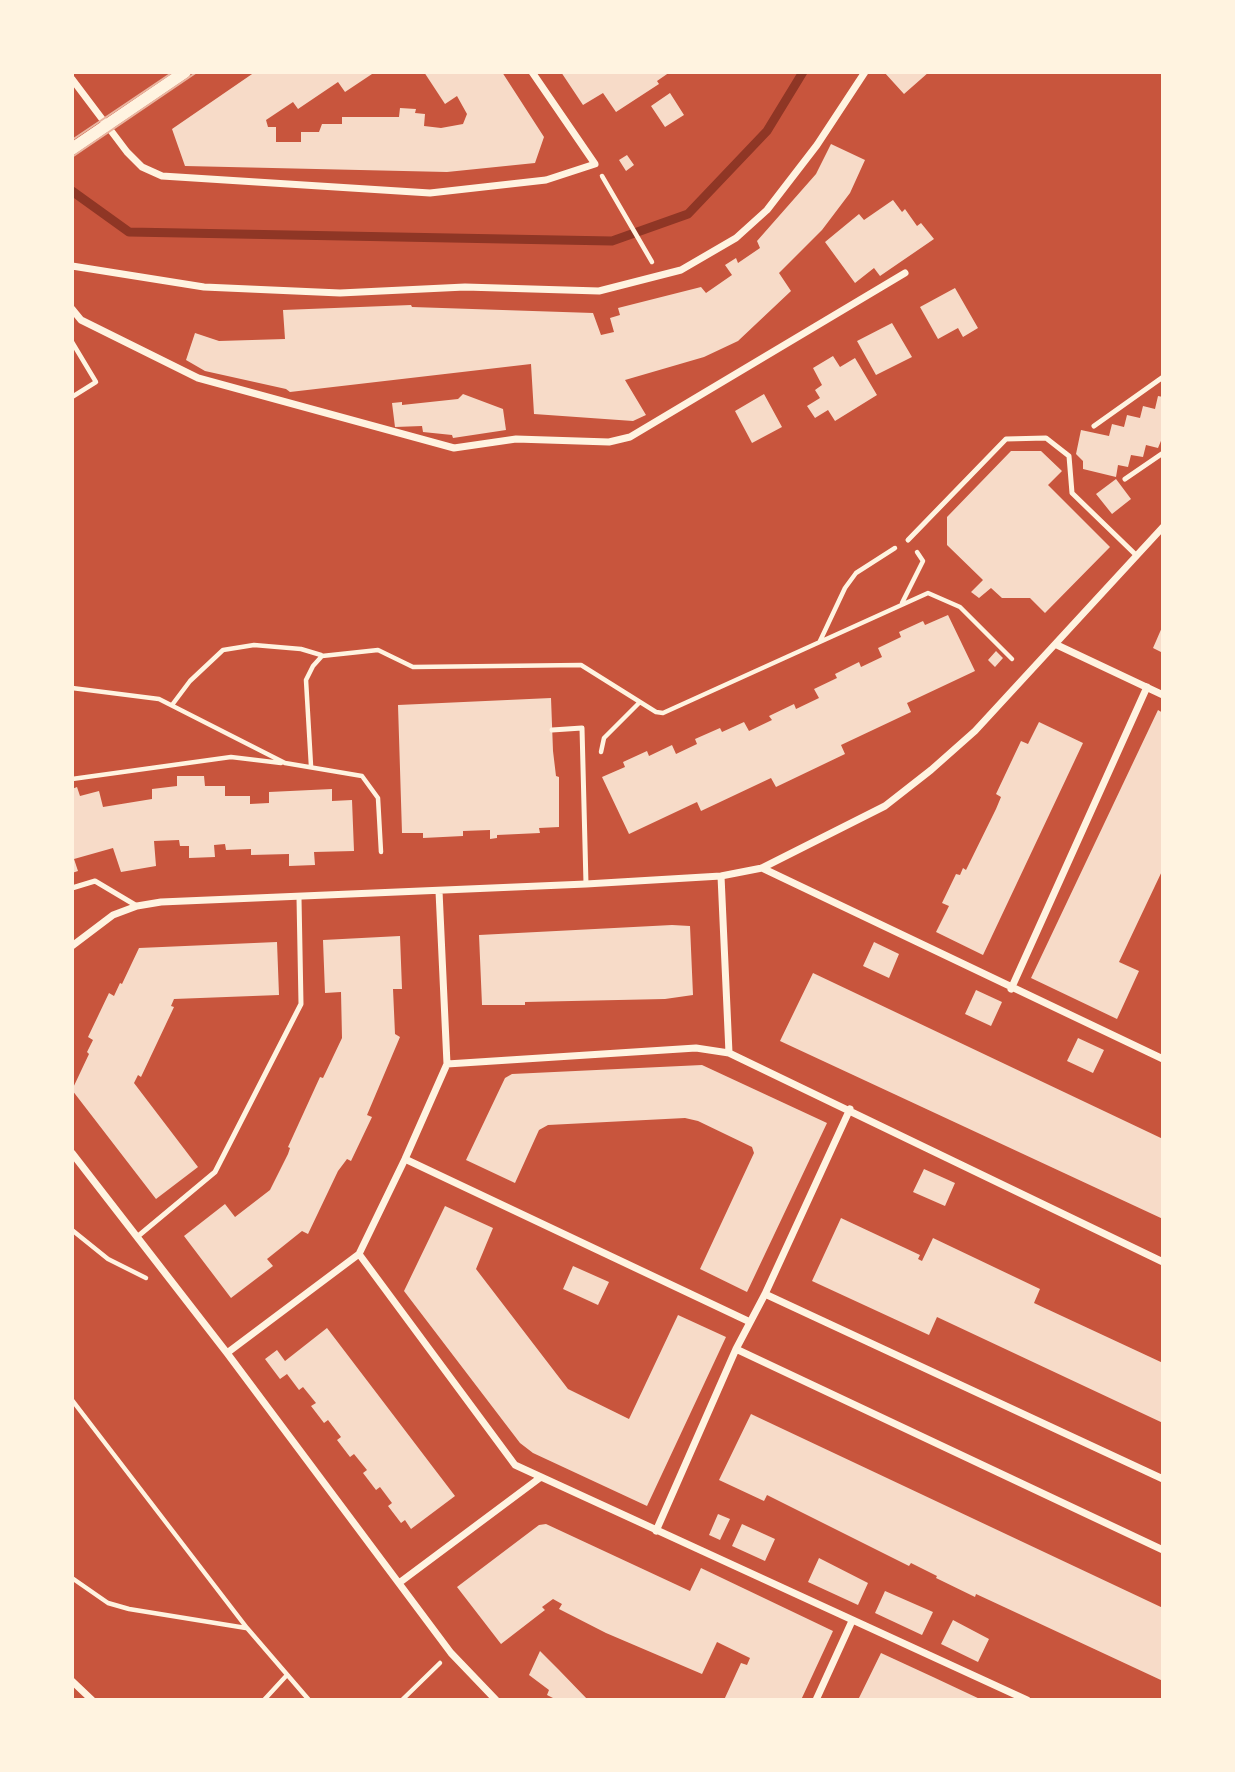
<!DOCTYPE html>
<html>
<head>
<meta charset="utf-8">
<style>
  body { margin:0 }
  #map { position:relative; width:1235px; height:1772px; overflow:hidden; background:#c8553d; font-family:Arial,sans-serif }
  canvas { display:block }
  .frame { position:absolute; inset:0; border:74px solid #fff3e0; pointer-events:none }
</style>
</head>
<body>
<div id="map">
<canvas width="1235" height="1772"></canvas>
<div class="frame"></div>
</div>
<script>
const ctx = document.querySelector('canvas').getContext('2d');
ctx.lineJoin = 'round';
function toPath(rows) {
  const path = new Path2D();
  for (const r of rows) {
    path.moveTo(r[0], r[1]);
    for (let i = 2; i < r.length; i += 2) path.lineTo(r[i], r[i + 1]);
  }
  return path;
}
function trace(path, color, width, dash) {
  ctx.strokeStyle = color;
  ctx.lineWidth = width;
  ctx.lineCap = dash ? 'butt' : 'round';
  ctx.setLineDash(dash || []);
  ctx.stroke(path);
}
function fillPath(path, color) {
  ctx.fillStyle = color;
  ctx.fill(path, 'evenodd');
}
trace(toPath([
  [72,191,129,232,612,241,688,214,767,131,803,72]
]), '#8f3625', 9);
fillPath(toPath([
  [255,72,372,74,345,92,338,82,298,109,293,102,266,120,268,127,276,127,276,142,301,142,301,132,319,132,322,124,342,124,342,117,399,117,400,108,416,109,415,113,425,114,424,126,441,128,463,124,467,114,457,96,445,104,424,72,502,72,544,137,535,163,447,172,185,166,172,129],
  [561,72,670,72,657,81,659,84,616,112,603,93,583,105],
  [884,72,929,72,904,94],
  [670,93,684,115,665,127,651,106],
  [831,144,865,160,850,193,822,230,779,273,791,291,738,341,704,357,625,380,646,415,633,421,534,414,531,364,290,392,286,389,205,371,186,360,195,333,219,341,285,339,283,310,411,305,412,307,593,313,601,335,614,332,610,318,620,315,618,308,701,287,706,293,732,275,725,265,736,258,738,263,760,248,757,241,816,174],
  [627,155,634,165,626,171,619,160],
  [893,200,902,212,905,209,917,226,921,223,934,239,880,276,874,268,855,283,825,242,859,214,864,220],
  [955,288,978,328,963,337,958,328,938,339,920,307],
  [892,323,912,357,876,375,857,341],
  [833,356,840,367,855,358,877,395,835,421,828,410,815,418,807,406,820,398,815,390,822,385,813,368],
  [463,394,503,409,506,430,453,438,452,435,423,432,422,426,395,427,392,403,402,402,402,405,458,399],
  [764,394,782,427,752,443,735,411],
  [1158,396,1163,397,1163,436,1158,448,1146,445,1143,457,1131,455,1128,467,1118,465,1116,477,1083,469,1083,461,1076,454,1081,430,1109,436,1112,424,1124,427,1127,415,1140,418,1143,406,1155,409],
  [1011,451,1041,451,1062,471,1048,485,1110,547,1045,613,1030,598,1002,598,991,588,979,598,971,592,983,580,947,545,947,517],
  [1116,479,1131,499,1112,514,1096,494],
  [948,615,975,671,907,703,911,712,841,745,845,754,776,787,771,778,701,811,697,802,629,834,602,777,625,767,623,762,647,751,649,756,672,745,676,754,697,744,695,739,720,728,722,732,744,722,749,731,772,720,769,716,794,704,796,709,819,698,814,689,837,678,835,674,859,662,861,667,882,657,878,648,901,637,899,632,923,621,925,625],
  [1163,625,1163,653,1153,648],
  [996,651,1003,658,995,667,988,660],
  [551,698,553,751,556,776,559,777,559,827,539,828,540,833,497,835,497,838,490,839,490,830,463,831,463,836,423,838,423,833,402,833,398,705],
  [1158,710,1163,713,1163,869,1119,962,1139,971,1117,1019,1031,978],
  [1039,722,1083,743,983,955,936,932,949,906,942,903,956,874,960,875,963,868,966,870,996,809,1001,797,996,794,1021,741,1028,744],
  [177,776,204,776,205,786,225,786,225,796,250,796,250,804,269,803,269,792,332,789,332,801,352,800,354,851,314,852,315,865,289,866,289,854,251,855,251,849,226,850,225,844,214,845,215,857,189,858,189,846,180,846,179,840,154,841,156,866,121,872,113,848,74,859,78,871,72,873,72,789,77,787,80,796,99,791,103,807,152,799,152,789,177,786],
  [672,925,690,926,693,995,665,999,525,1002,525,1005,482,1005,479,935],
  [400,936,402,989,393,989,395,1034,400,1037,367,1115,372,1117,351,1161,347,1159,338,1171,308,1234,302,1231,267,1259,273,1266,231,1298,184,1236,225,1204,235,1217,270,1190,288,1154,290,1148,288,1147,320,1077,323,1078,342,1038,341,992,325,993,323,940],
  [277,942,279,995,174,999,171,1006,174,1007,141,1077,138,1075,134,1083,198,1167,156,1199,72,1090,89,1054,87,1052,93,1040,88,1037,109,993,114,996,120,983,122,984,139,948],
  [874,942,899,954,889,978,863,966],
  [813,973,1163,1139,1163,1219,780,1041],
  [976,990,1002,1002,991,1026,965,1014],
  [1078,1038,1104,1050,1093,1073,1067,1061],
  [702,1065,827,1123,747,1292,700,1269,754,1153,752,1147,698,1121,685,1118,548,1125,539,1130,515,1183,466,1160,505,1078,512,1074],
  [924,1169,955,1183,945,1206,913,1192],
  [445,1206,493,1228,476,1269,568,1389,629,1419,678,1315,726,1337,647,1506,533,1453,520,1443,404,1291],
  [841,1218,920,1255,918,1259,922,1261,933,1238,1040,1289,1034,1303,1163,1363,1163,1423,937,1317,929,1335,812,1281],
  [573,1266,609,1282,598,1305,563,1289],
  [327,1328,455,1496,411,1529,405,1520,401,1523,388,1506,392,1503,380,1487,376,1490,363,1473,367,1470,354,1454,350,1457,337,1440,341,1437,328,1420,324,1423,311,1406,316,1403,303,1387,299,1390,287,1374,280,1379,265,1359,277,1350,285,1361],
  [751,1414,1163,1608,1163,1681,989,1600,976,1594,975,1597,936,1578,937,1576,911,1563,909,1566,767,1495,764,1501,719,1480],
  [718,1514,730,1519,720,1540,709,1535],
  [546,1524,690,1591,701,1568,833,1631,801,1700,724,1700,741,1663,747,1665,750,1658,717,1642,702,1674,606,1633,559,1609,562,1604,553,1599,542,1607,545,1610,501,1644,457,1587,539,1525],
  [742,1524,775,1539,765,1561,732,1546],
  [819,1558,868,1583,858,1605,808,1582],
  [885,1591,933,1612,922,1635,875,1613],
  [953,1620,989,1639,978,1662,941,1644],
  [540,1651,559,1670,588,1700,557,1700,547,1695,549,1690,529,1675],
  [881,1653,933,1677,982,1700,858,1700]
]), '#f7dbc8');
trace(toPath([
  [602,176,652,262],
  [72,342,96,382,72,397],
  [902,603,923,561,917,552],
  [820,641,845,588,856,573,895,548],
  [72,688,159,699,285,763,362,776,378,798,381,852],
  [172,705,190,681,223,650,254,645,301,649,321,655],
  [601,752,604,738,640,702],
  [311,766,306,680,313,666,322,656,378,650,413,667,581,665,656,712,663,713,928,593,960,607,1012,659],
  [72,779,231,757,281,763],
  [72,1230,108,1259,146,1278],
  [72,1400,247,1628,309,1700],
  [72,1578,108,1603,129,1609,246,1628],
  [264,1700,287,1675],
  [402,1700,440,1663]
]), '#fff3e0', 4.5);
trace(toPath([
  [1094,426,1163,377],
  [1125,479,1163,453],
  [908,540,1006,439,1046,438,1069,456,1072,493,1137,556],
  [552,730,582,728,586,884],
  [72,888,95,881,137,906],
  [137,1237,215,1172,301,1004,299,898]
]), '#fff3e0', 5);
trace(toPath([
  [72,79,127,152,142,167,162,176,430,193,546,180,595,164,532,72],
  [72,266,204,287,340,293,465,287,599,291,681,270,736,238,767,210,817,145,865,72],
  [72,309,81,320,198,378,454,448,516,439,609,442,630,437,905,273],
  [1057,645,1163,695],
  [762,868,1163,1059],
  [721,876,729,1053],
  [72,946,113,915,137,906,161,902,586,884,721,876,762,868,885,806,931,770,975,731,1163,527],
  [1011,989,1147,687],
  [447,1064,696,1048,729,1053,1163,1262],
  [72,1153,227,1353,451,1653,496,1700],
  [405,1159,750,1322],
  [359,1254,515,1465,1027,1700],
  [765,1294,1163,1479],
  [736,1349,1163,1550],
  [227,1353,359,1254,405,1159,447,1064,439,891],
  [656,1531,736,1349,765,1294,850,1109],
  [399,1583,541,1477],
  [72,1681,92,1700],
  [816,1700,852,1621]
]), '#fff3e0', 7);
trace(toPath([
  [72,149,185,72]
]), '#fff3e0', 12);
trace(toPath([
  [72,140,173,72],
  [72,157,197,72]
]), '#e9b49f', 2);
</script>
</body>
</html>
